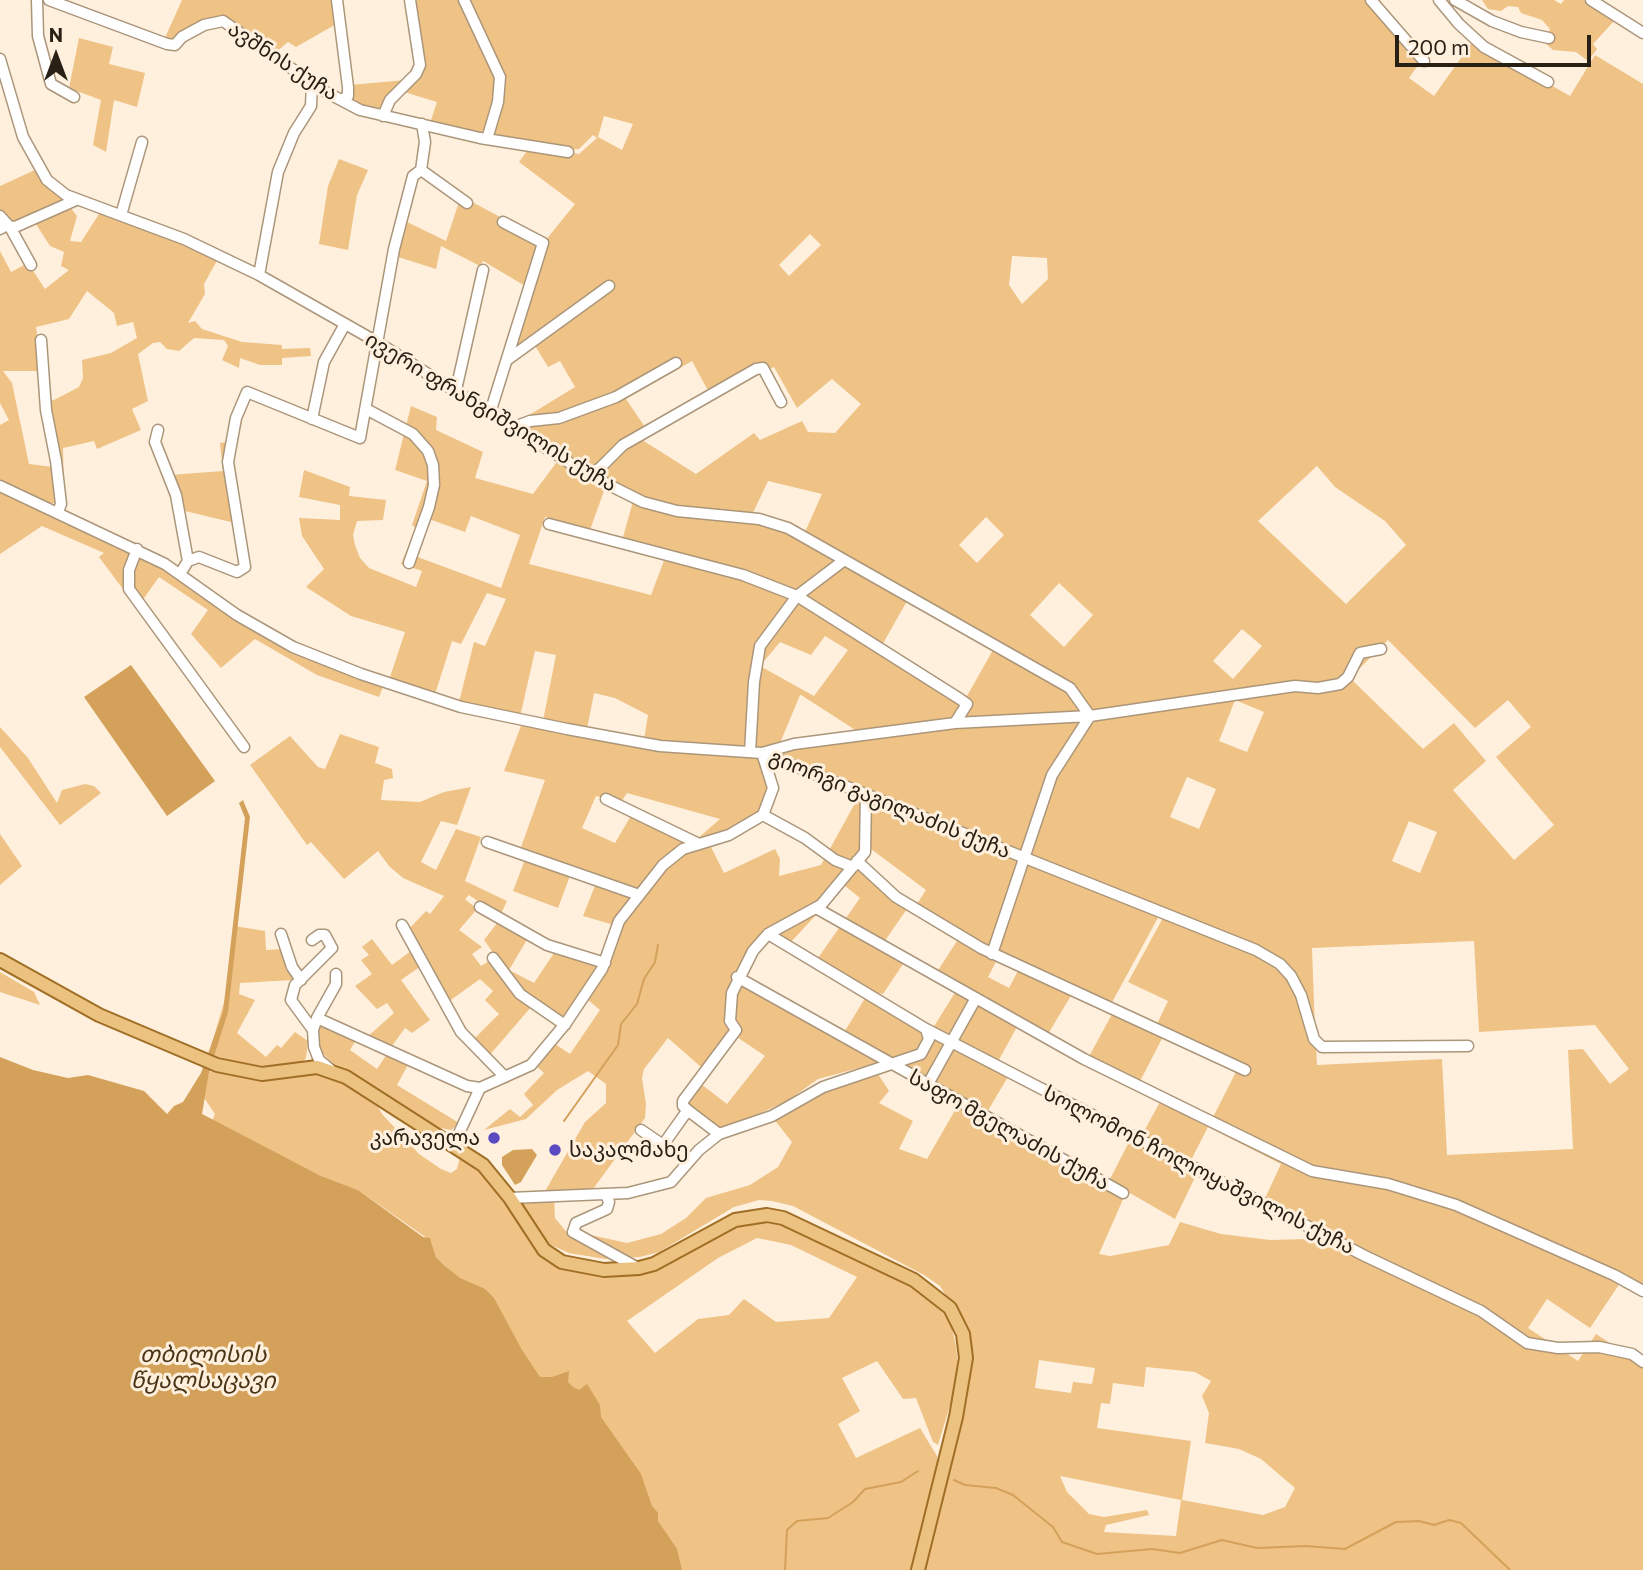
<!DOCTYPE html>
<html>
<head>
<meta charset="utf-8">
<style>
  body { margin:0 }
  #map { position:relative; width:1643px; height:1570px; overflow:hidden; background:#fff0de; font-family:Commissioner,sans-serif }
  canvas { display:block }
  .north { position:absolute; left:21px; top:21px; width:70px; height:70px; -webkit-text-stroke:5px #fff0de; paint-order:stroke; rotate:0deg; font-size:19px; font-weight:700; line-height:28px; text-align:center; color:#282015 }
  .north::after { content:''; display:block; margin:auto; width:24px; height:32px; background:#282015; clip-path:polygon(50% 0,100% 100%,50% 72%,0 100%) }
  .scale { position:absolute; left:1395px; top:35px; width:196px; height:32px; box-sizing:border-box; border:4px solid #282015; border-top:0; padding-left:9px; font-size:21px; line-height:24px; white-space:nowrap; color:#282015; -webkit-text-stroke:5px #fff0de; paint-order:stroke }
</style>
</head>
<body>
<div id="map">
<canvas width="1643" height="1570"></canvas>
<div class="north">N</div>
<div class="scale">200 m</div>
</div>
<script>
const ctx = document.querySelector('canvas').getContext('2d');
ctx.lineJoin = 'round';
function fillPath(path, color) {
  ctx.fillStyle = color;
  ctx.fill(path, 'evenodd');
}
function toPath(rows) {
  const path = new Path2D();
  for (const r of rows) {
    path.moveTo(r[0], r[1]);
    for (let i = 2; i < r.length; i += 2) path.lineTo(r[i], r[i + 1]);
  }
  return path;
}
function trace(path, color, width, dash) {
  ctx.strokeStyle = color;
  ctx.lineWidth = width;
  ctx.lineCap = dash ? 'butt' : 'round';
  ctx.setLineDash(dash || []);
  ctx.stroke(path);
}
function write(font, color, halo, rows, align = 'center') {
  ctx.font = font + ' Commissioner,"Noto Sans Georgian",sans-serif';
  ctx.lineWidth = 6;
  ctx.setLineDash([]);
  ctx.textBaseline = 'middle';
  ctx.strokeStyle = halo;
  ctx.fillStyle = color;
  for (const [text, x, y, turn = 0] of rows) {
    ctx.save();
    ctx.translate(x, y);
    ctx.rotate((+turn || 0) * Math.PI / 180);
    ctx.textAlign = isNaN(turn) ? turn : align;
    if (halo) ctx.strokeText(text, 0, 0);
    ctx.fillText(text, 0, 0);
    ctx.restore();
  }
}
fillPath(toPath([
  [182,0,335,0,338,23,296,47,288,42,276,52,227,19,173,41,164,40],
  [412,0,1366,0,1421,61,1409,78,1434,96,1473,41,1570,96,1595,55,1643,84,1643,1285,1626,1274,1590,1328,1547,1299,1528,1328,1578,1361,1596,1334,1643,1365,1643,1570,923,1570,942,1473,968,1382,970,1358,961,1320,940,1286,924,1275,793,1206,772,1201,759,1200,734,1207,659,1252,640,1257,605,1259,569,1253,551,1245,537,1231,516,1200,554,1197,555,1218,569,1235,580,1241,586,1234,627,1243,661,1234,686,1218,706,1198,750,1185,778,1167,792,1142,773,1118,825,1089,876,1071,889,1091,879,1103,913,1121,899,1149,927,1159,958,1105,1124,1197,1099,1254,1110,1256,1169,1245,1180,1222,1221,1234,1270,1240,1308,1239,1312,1232,1261,1207,1281,1164,1208,1127,1187,1168,1196,1175,1175,1219,1109,1181,1131,1138,1138,1142,1160,1102,1208,1127,1240,1064,1167,1029,1136,1089,1086,1062,1117,1005,1157,1024,1168,1001,1128,982,1164,916,1263,958,1284,976,1296,993,1305,1014,1308,1039,1316,1046,1317,1065,1442,1059,1447,1155,1573,1149,1568,1050,1583,1049,1610,1084,1629,1069,1595,1025,1479,1032,1474,941,1312,948,1315,1031,1306,997,1294,975,1277,958,1259,948,859,791,773,755,771,746,740,749,692,747,644,740,648,715,615,698,594,693,587,729,543,721,556,655,535,651,520,717,459,702,474,642,485,646,506,599,487,593,461,644,452,641,435,694,389,680,405,632,351,616,306,587,324,569,302,536,299,518,340,520,340,505,299,497,304,470,350,487,349,496,386,500,383,520,357,521,353,535,355,545,360,558,369,568,416,587,422,571,401,564,416,528,412,525,427,481,395,470,411,406,437,417,436,430,483,452,475,478,533,494,559,459,605,488,590,530,545,517,529,564,651,595,668,550,623,537,634,498,513,425,575,387,560,361,548,367,534,344,510,360,504,359,527,287,483,261,480,266,441,246,436,269,395,256,403,220,446,241,461,196,545,241,575,204,519,162,530,147,579,154,597,138,593,135,579,149,568,150,481,136,430,123,437,102,401,91,419,74,422,64],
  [604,116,633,124,622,150,598,137],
  [810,234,821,245,789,276,779,265],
  [1012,256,1047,258,1048,279,1022,304,1009,285],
  [692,361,712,398,774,367,797,408,832,379,861,404,835,433,808,432,802,421,760,440,754,433,696,474,639,438,649,433,626,399],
  [1317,466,1335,487,1385,521,1406,545,1346,604,1258,521],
  [768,481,822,494,805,532,769,517,752,515],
  [471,516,520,535,501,588,415,556,429,519,465,532],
  [986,517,1004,535,977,563,959,545],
  [1059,583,1093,615,1064,647,1030,615],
  [907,601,993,650,967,696,881,647],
  [1242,629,1262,646,1233,679,1213,661],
  [825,636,848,650,814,696,760,666,780,642,811,655],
  [1388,640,1475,728,1508,700,1531,727,1496,757,1554,825,1514,860,1453,790,1486,761,1454,723,1423,749,1350,678],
  [800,695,801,695,857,731,780,743],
  [1235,700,1264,712,1247,752,1219,741],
  [1187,777,1216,789,1199,829,1170,817],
  [1409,821,1437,832,1420,873,1392,861],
  [1039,1360,1095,1368,1092,1384,1073,1382,1071,1393,1035,1388],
  [1146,1367,1195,1372,1211,1381,1202,1396,1209,1413,1205,1443,1239,1449,1261,1459,1295,1488,1285,1507,1263,1515,1182,1500,1191,1441,1097,1428,1101,1403,1110,1404,1113,1383,1144,1387],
  [1060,1476,1181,1500,1176,1536,1104,1532,1106,1525,1149,1515,1147,1510,1104,1517,1089,1514,1067,1492],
  [1482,0,1554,0,1561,4,1564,0,1584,0,1615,20,1593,44,1597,49,1588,61,1576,52,1553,50,1545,43,1550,29,1542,20,1521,13,1518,7,1508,6,1501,11,1488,9],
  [79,38,113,47,109,64,145,73,137,107,114,100,106,152,93,145,101,100,69,88],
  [406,80,380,114,345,100,350,85],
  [339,159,368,170,357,195,348,250,319,244,328,186],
  [37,169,66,201,13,226,0,213,0,186],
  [70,207,77,216,70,241,81,242,101,211,219,257,204,284,205,294,188,323,195,321,202,329,242,342,282,345,282,349,310,348,311,356,282,358,282,365,260,365,240,358,239,368,222,360,228,346,224,340,194,338,179,351,167,349,160,342,153,343,138,354,148,401,132,409,141,430,97,449,94,441,63,448,64,495,47,400,54,400,79,387,83,378,82,360,111,353,137,338,133,322,117,326,114,313,87,291,69,319,36,327,43,371,3,371,12,383,29,464,53,467,58,502,48,504,0,483,0,425,9,420,0,403,0,251,11,272,28,263,45,289,69,270,61,266,64,252,50,246,34,221],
  [230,441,235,523,181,510,170,475,223,471,220,443],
  [0,490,176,574,231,613,384,684,379,697,317,675,255,639,221,668,191,634,208,610,159,577,137,608,99,557,104,553,42,526,0,554],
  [522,723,760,755,771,788,762,813,747,823,699,841,697,839,720,819,627,793,621,802,596,796,582,828,615,843,632,814,692,842,640,891,520,850,545,780,504,771],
  [0,727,28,758,57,803,62,790,85,784,94,786,101,793,60,825,0,747],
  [340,734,379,747,375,763,392,769,393,778,384,780,381,800,420,802,444,792,471,787,457,825,441,821,421,862,436,870,456,829,481,837,465,881,507,901,500,916,469,895,465,899,477,909,459,930,482,947,472,954,481,966,491,960,510,989,532,1006,488,1057,471,1042,499,1014,485,1000,493,991,480,979,448,1002,407,931,426,911,430,914,444,896,403,878,389,866,378,851,344,879,311,842,307,845,250,765,290,736,318,767,325,769],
  [859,796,1160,914,1110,1006,1075,989,1045,1039,1018,1025,995,1067,1009,1075,986,1114,889,1060,818,1079,787,1101,719,1132,685,1105,701,1084,727,1104,765,1056,737,1037,709,1074,668,1038,644,1069,642,1078,646,1104,645,1118,593,1189,589,1193,544,1193,585,1122,606,1103,606,1084,588,1071,557,1090,526,1119,484,1130,510,1109,520,1117,533,1105,524,1094,544,1073,535,1065,555,1044,570,1054,600,1010,586,998,611,962,624,919,663,869,684,851,709,843,724,873,775,849,780,859,779,876,821,865],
  [871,849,926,890,911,913,957,941,937,972,959,986,930,1033,867,995,843,1034,742,977,768,938,790,943,844,885,860,898,818,958,869,991,883,994,905,961,880,948,911,903,863,861],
  [1000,954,1021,965,1009,988,988,977],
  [0,834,22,866,0,885],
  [526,857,571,873,558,908,513,891],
  [596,883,633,895,614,925,583,916],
  [498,922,528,938,509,970,534,983,556,950,599,964,600,969,564,1020,517,986,484,940],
  [234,926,265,931,266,950,284,949,293,980,240,983,239,994,255,1000,237,1033,266,1057,277,1045,281,1048,295,1032,308,1041,306,1058,300,1064,248,1069,208,1056,225,999],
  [372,939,392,965,411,951,421,966,401,980,430,1020,412,1033,405,1028,389,1050,365,1039,394,1013,387,1003,377,1009,355,986,372,974,361,960,369,955,362,947],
  [0,972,34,992,40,1005,0,992],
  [323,1026,356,1040,350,1050,377,1069,387,1054,409,1063,397,1085,459,1123,451,1130,429,1126,339,1069,321,1052,316,1036,317,1029],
  [209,1071,245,1078,319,1072,332,1076,373,1098,382,1114,419,1154,441,1169,451,1173,457,1169,461,1153,483,1173,536,1245,553,1260,575,1271,630,1273,759,1218,780,1221,905,1277,929,1296,950,1320,956,1346,959,1376,938,1445,933,1442,916,1398,903,1399,877,1361,842,1378,860,1411,838,1424,856,1458,920,1428,937,1456,938,1466,913,1570,627,1570,446,1267,436,1257,431,1241,358,1190,319,1175,212,1121,215,1114,204,1098],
  [757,1238,791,1245,857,1277,829,1318,776,1322,744,1299,729,1315,698,1319,655,1353,627,1321,718,1258]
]), '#efc286');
fillPath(toPath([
  [131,665,215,781,167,816,84,697],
  [243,800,250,817,228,1012,209,1072,202,1114,319,1175,358,1190,423,1237,430,1238,436,1257,446,1267,460,1278,485,1289,494,1298,522,1350,540,1377,552,1377,569,1371,568,1382,573,1387,579,1390,587,1384,600,1405,601,1417,641,1474,652,1506,658,1513,658,1521,677,1549,682,1570,0,1570,0,1057,33,1070,68,1078,88,1075,144,1091,167,1114,174,1106,183,1102,201,1073,223,1012,245,818,239,803],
  [532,1149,537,1155,521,1182,515,1185,502,1165,502,1157,513,1150]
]), '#d4a15a');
trace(toPath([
  [564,1121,618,1045,621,1024,637,1004,644,979,655,962,658,945],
  [954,1480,965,1485,996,1488,1013,1495,1053,1527,1062,1542,1097,1554,1152,1549,1180,1553,1222,1540,1257,1548,1306,1546,1345,1549,1396,1522,1419,1521,1434,1525,1449,1520,1461,1523,1510,1570],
  [785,1570,787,1530,797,1521,828,1518,853,1502,865,1489,901,1482,918,1471]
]), '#d4a15a', 2);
const minor = toPath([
  [37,0,38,36,51,84,74,97],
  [49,0,167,44,175,45,182,37,204,25,223,21,324,91,360,110,480,138,568,152],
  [337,0,348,87,348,96,341,100],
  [464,0,500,77,498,102,487,139],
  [1371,0,1424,61],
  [1439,0,1459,24,1484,47,1548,82],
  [1455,0,1492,21,1521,32,1549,38],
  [1591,0,1643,33],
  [0,59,23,137,47,180,66,195,184,239,259,275,377,342,589,475,643,502,677,511,759,519,788,528,1070,688,1090,716,1052,775,992,954],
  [383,116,390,100,416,74,420,65,410,0],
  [421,170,467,203],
  [421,170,425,142,422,124],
  [121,215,142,142],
  [0,216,10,227,31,265],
  [0,229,5,226,15,227,76,200],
  [259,275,278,172,294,133,311,106,312,82],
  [41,340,46,410,56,461,61,504,58,512],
  [507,360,609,286],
  [456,390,483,270],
  [366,409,413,434,428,451,433,465,434,485,429,507,409,563],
  [490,413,543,243,503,222],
  [312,419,324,362,345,324],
  [512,428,530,421,559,418,616,397,676,363],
  [158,430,155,442,176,495,188,561],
  [589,475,600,468,623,445,756,369,763,368,781,402],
  [0,486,165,564,237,615,293,647,361,674,461,707,567,729,660,746,762,753,1256,950,1280,964,1291,976,1301,995,1314,1039,1322,1047,1468,1046],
  [549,524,743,575,797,596,960,699,967,704,955,723],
  [137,549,129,570,129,589,244,747],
  [180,574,188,561,199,557,237,572,245,567,228,462,236,418,247,392,360,438,394,249,413,176,421,170],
  [750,752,754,682,760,646,797,596,843,561],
  [606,799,697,843],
  [763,815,805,838,835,860,853,867],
  [487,842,639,895],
  [857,861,896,897,981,948,1245,1070],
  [480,907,547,945,605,963],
  [816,908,1084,1059,1312,1171,1388,1184,1456,1205,1614,1275,1643,1291],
  [402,925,461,1032,505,1077],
  [281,934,292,967,301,980],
  [768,934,926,1029,1365,1256,1481,1311,1527,1343,1558,1348,1599,1347,1632,1354,1643,1362],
  [312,940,319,935,325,935,332,948,295,985,291,1000,313,1030],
  [493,958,520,994,565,1025],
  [737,977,1123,1193],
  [317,1018,336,984,336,974],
  [330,1069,319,1060,314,1047,313,1030,317,1018,467,1086,480,1088,531,1065,566,1023,602,969,619,921,663,865,683,849,729,835,763,815,773,788,762,753,794,744,955,723,1090,716,1295,686,1318,688,1340,684,1348,677,1360,653,1381,649],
  [928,1084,976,998],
  [690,1112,683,1106,683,1101,736,1030,730,1021,732,993,753,951,768,934,821,905,865,852,866,795],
  [641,1130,663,1145,685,1114,690,1112,719,1134],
  [454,1144,480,1088],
  [606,1194,609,1202,607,1209,576,1223,573,1232,638,1268],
  [510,1198,628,1193,671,1182,699,1150,719,1134,772,1116,823,1087,921,1054,929,1039,926,1029]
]);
const major = toPath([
  [0,960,99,1015,217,1065,262,1074,317,1067,346,1077,483,1165,510,1198,544,1250,562,1262,604,1270,639,1268,654,1264,735,1220,767,1215,783,1218,914,1280,950,1308,963,1334,966,1358,956,1417,918,1570]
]);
trace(minor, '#ac967a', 13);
trace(major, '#a06f25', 16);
trace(minor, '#fff', 10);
trace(major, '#ecc281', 12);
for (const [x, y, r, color] of [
  [494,1138,7,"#594ac2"],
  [555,1150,7,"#594ac2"]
]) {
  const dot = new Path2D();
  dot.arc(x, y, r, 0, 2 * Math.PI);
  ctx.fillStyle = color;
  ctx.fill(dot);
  trace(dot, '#fff0de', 2.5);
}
write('21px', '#282015', '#fff0de', [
  ["ავშნის ქუჩა",283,61,33],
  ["ივერი ფრანგიშვილის ქუჩა",491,412,31],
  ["გიორგი გაგილაძის ქუჩა",890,804,22],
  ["საფო მგელაძის ქუჩა",1009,1130,29],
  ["სოლომონ ჩოლოყაშვილის ქუჩა",1199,1170,27]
]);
write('21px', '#282015', '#fff0de', [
  ["კარაველა",480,1138],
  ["საკალმახე",569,1150,"left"]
], 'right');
write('italic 23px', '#4b3517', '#fff0de', [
  ["თბილისის",203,1354],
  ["წყალსაცავი",203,1380]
]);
</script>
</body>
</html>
